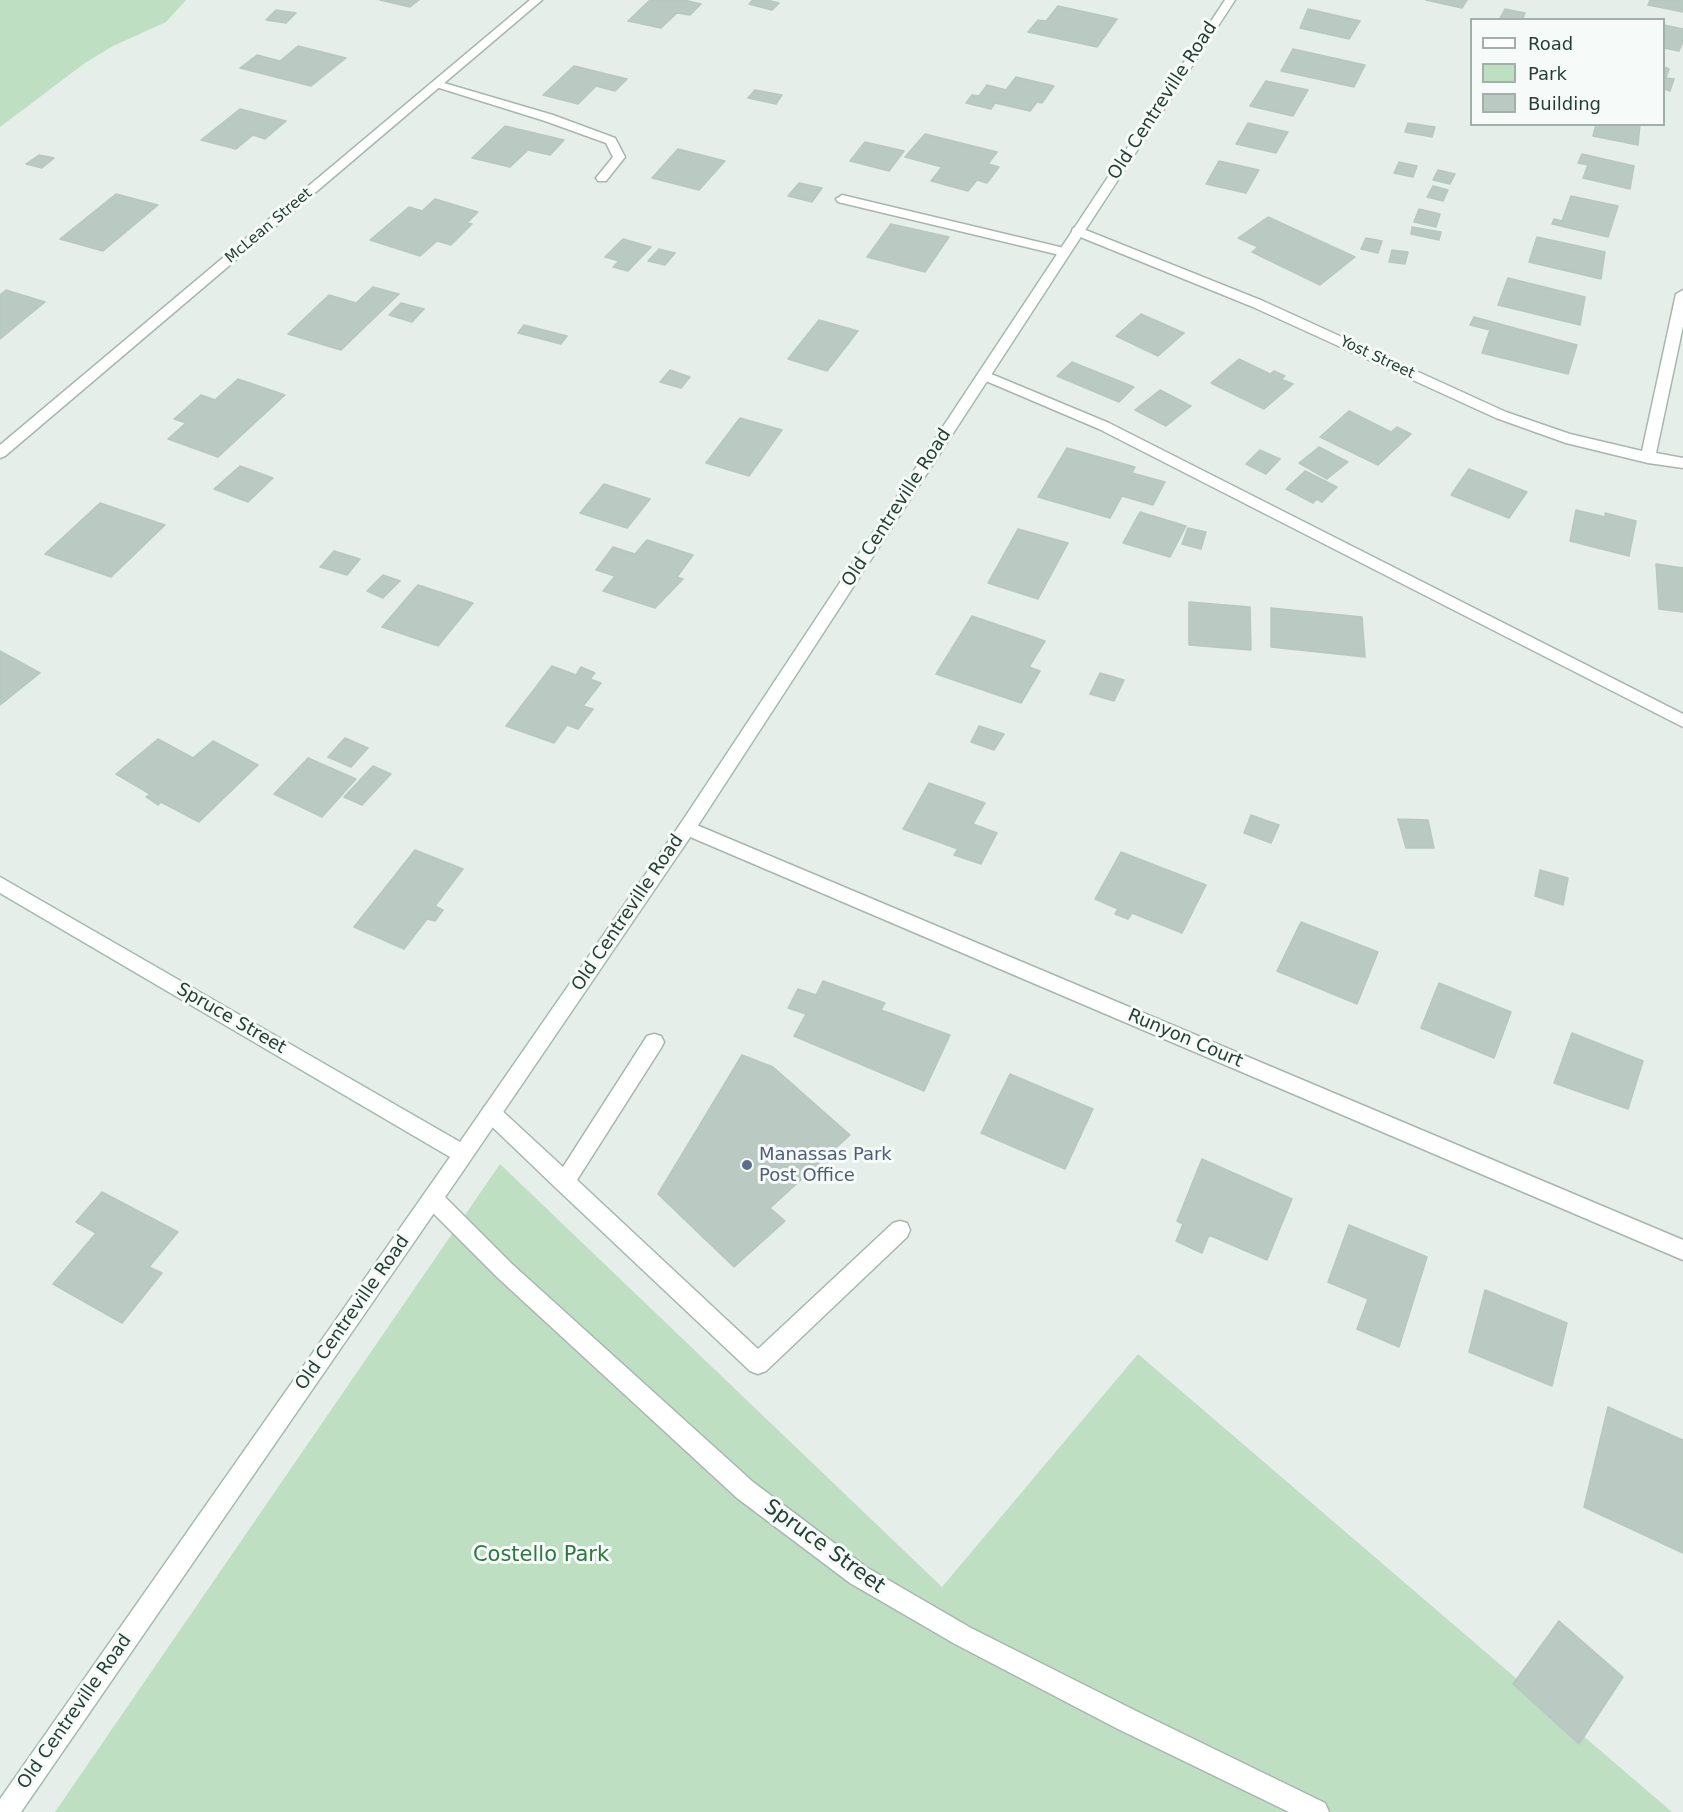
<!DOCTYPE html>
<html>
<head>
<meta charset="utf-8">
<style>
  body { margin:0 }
  #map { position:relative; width:1683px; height:1812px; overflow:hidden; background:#e5eee9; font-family:"DejaVu Sans",sans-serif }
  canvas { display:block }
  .legend { position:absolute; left:1470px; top:18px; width:195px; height:108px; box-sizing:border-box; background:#f6faf8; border:2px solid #a2b0aa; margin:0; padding:8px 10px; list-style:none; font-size:18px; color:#244035 }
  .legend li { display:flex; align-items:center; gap:12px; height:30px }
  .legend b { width:30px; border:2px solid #a2b0aa }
</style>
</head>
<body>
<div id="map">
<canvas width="1683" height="1812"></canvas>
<ul class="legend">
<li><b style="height:8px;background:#fff"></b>Road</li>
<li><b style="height:16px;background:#bfdfc3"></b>Park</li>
<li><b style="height:16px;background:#bac9c2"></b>Building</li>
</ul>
</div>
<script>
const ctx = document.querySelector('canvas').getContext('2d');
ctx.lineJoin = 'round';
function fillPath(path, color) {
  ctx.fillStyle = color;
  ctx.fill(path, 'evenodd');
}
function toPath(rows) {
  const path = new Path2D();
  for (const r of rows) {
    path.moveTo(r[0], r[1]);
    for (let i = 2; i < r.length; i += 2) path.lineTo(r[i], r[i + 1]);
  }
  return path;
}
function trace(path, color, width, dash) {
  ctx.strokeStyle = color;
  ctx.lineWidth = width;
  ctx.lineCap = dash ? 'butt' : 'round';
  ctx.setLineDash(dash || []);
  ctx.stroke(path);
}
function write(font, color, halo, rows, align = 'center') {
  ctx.font = font + ' "DejaVu Sans",sans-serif';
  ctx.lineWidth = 6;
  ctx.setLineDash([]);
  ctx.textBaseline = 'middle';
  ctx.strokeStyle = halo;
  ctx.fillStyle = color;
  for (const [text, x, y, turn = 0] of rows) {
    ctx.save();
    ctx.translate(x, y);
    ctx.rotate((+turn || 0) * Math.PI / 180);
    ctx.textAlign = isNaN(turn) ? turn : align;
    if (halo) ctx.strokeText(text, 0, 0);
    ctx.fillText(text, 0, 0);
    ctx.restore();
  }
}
fillPath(toPath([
  [0,0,186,0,166,22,113,46,85,63,0,127],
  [500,1164,942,1587,1138,1354,1672,1812,55,1812]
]), '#bfdfc3');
const building = toPath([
  [380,0,419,0,410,7,380,0],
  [650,0,684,0,701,4,690,15,677,13,661,28,628,21,650,0],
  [753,0,767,0,779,3,772,10,749,4,753,0],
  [1426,0,1467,0,1462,8,1426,0],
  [1650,0,1683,0,1683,12,1648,5,1650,0],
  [1058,6,1117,19,1097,47,1028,32,1038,20,1046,21,1058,6],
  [1308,9,1360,21,1349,39,1300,28,1308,9],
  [1505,9,1525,13,1522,20,1499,20,1505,9],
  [276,10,296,13,286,23,266,20,276,10],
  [1664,25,1683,29,1683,42,1679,51,1664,48,1664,25],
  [298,46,346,58,311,86,240,68,257,55,280,61,298,46],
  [1293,49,1365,65,1354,87,1281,71,1293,49],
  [574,66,627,79,615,91,596,86,578,104,543,95,574,66],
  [1664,67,1669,69,1666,78,1674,79,1670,91,1664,89,1664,67],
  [1016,77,1054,86,1042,103,1037,102,1030,111,995,103,991,109,966,103,972,95,979,96,987,85,1006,90,1016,77],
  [1266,81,1308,90,1293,116,1250,106,1266,81],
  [755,90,782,95,776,104,748,98,755,90],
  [240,109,286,121,265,139,253,135,236,149,201,140,240,109],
  [1248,123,1288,132,1276,153,1236,144,1248,123],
  [1408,123,1435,127,1432,137,1405,132,1408,123],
  [1596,124,1640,124,1638,145,1593,136,1596,124],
  [505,126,564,140,550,155,528,150,510,167,472,158,505,126],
  [925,134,997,152,988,164,999,167,987,183,977,180,968,191,931,181,942,167,905,157,925,134],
  [865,142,904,151,889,171,850,161,865,142],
  [678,149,725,161,699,190,652,178,678,149],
  [1582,154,1634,166,1630,189,1583,178,1588,165,1578,163,1582,154],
  [39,155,54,158,42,168,26,164,39,155],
  [1219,161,1259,170,1246,193,1206,184,1219,161],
  [1399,162,1417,166,1413,177,1394,173,1399,162],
  [1438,170,1455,174,1450,184,1433,180,1438,170],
  [799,183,822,188,812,202,788,196,799,183],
  [1433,186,1448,190,1443,201,1427,197,1433,186],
  [116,194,158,205,103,251,60,239,116,194],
  [1571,196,1618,206,1608,237,1552,224,1554,219,1562,221,1571,196],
  [435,199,478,212,467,223,472,224,451,245,437,241,420,256,370,240,409,207,422,211,435,199],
  [1419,209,1440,214,1436,227,1414,222,1419,209],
  [1268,217,1355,257,1320,285,1252,252,1258,247,1238,238,1268,217],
  [891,224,949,237,925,272,867,257,891,224],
  [1412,227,1441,232,1439,240,1411,234,1412,227],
  [1537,237,1605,252,1601,279,1529,262,1537,237],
  [1366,238,1382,241,1378,253,1361,249,1366,238],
  [623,239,651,247,628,271,613,267,619,261,605,257,623,239],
  [659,249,675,253,665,265,648,261,659,249],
  [1392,250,1408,252,1405,264,1389,262,1392,250],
  [1508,278,1585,297,1580,325,1498,305,1508,278],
  [373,287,399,294,341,350,288,334,329,295,356,303,373,287],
  [6,290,45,302,0,339,0,295,6,290],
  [401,303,424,309,412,322,389,315,401,303],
  [1141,314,1184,333,1158,356,1116,336,1141,314],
  [1474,317,1577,345,1568,374,1482,353,1490,330,1470,325,1474,317],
  [819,320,858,331,827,371,788,359,819,320],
  [524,325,567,336,561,344,518,333,524,325],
  [1239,359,1270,374,1274,371,1285,376,1281,379,1293,384,1264,409,1211,383,1239,359],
  [1072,362,1134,387,1119,402,1057,376,1072,362],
  [670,370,690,377,681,388,660,382,670,370],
  [238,379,285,395,218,457,168,439,186,423,174,419,201,395,215,400,238,379],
  [1160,390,1191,406,1166,426,1135,410,1160,390],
  [1349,411,1391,432,1397,427,1411,434,1378,465,1320,437,1349,411],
  [740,418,782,430,749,476,706,463,740,418],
  [1319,447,1348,462,1327,479,1299,463,1319,447],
  [1067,448,1135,467,1132,473,1165,482,1153,505,1122,496,1110,518,1038,497,1067,448],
  [1260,450,1280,459,1266,474,1246,464,1260,450],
  [240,466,273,478,248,502,214,489,240,466],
  [1469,469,1527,492,1509,518,1451,495,1469,469],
  [1305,471,1337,487,1322,502,1317,499,1313,503,1286,489,1305,471],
  [604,484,650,499,627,528,580,513,604,484],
  [100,503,165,525,111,577,45,554,100,503],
  [1576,510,1605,517,1605,513,1636,521,1629,556,1570,541,1576,510],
  [1140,512,1186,526,1170,557,1123,543,1140,512],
  [1188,528,1206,532,1201,549,1182,544,1188,528],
  [1018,529,1068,543,1038,599,988,583,1018,529],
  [647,540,693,555,677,577,683,579,655,608,603,591,615,576,596,570,613,547,635,554,647,540],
  [334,551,360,559,347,575,320,567,334,551],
  [1656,564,1683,568,1683,612,1659,609,1656,564],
  [383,575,400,581,383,598,367,591,383,575],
  [418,585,473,603,438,646,382,627,418,585],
  [1189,602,1250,607,1251,650,1189,645,1189,602],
  [1271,608,1362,617,1365,657,1271,647,1271,608],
  [972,616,1045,641,1029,667,1040,671,1021,703,936,674,972,616],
  [0,651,40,673,0,705,0,651],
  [552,666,576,675,581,667,595,673,590,679,601,683,583,706,593,709,578,729,567,725,554,743,506,726,552,666],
  [1100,673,1124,680,1114,701,1090,694,1100,673],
  [979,726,1004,734,994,750,971,742,979,726],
  [345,738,368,748,351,767,328,757,345,738],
  [158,739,193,758,213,741,258,765,199,822,161,802,158,805,146,797,150,794,116,774,158,739],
  [308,758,356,779,322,817,274,794,308,758],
  [373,766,391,774,362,805,344,797,373,766],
  [929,783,985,803,973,824,997,833,981,864,954,855,958,849,903,829,929,783],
  [1251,815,1279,825,1271,843,1244,833,1251,815],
  [1398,819,1428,820,1434,848,1406,848,1398,819],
  [415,850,463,869,435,906,443,910,435,921,427,919,404,949,354,927,415,850],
  [1121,852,1206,885,1182,933,1132,913,1128,919,1115,914,1118,909,1095,899,1121,852],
  [1540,870,1568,878,1563,905,1535,896,1540,870],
  [1301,922,1378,952,1357,1004,1277,971,1301,922],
  [823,981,885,1003,881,1010,950,1035,924,1091,794,1036,806,1014,788,1008,798,989,816,995,823,981],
  [1439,983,1511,1012,1494,1058,1421,1028,1439,983],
  [1572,1033,1643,1061,1628,1109,1554,1083,1572,1033],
  [742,1055,773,1067,850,1135,770,1208,785,1221,734,1267,658,1194,742,1055],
  [1010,1074,1093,1109,1065,1169,981,1133,1010,1074],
  [1202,1159,1292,1199,1267,1260,1209,1235,1202,1253,1176,1241,1183,1224,1177,1221,1202,1159],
  [102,1192,178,1232,149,1267,162,1273,122,1323,53,1284,96,1233,76,1222,102,1192],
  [1349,1225,1427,1257,1399,1347,1357,1329,1368,1299,1328,1282,1349,1225],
  [1485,1290,1567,1323,1552,1386,1469,1352,1485,1290],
  [1608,1407,1683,1440,1683,1553,1584,1507,1608,1407],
  [1559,1621,1623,1677,1579,1744,1513,1684,1559,1621]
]);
fillPath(building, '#bac9c2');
trace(building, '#b7c8bf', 1.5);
const lane = toPath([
  [437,81,553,115,615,138,625,157,606,181,598,181,596,178,613,157,606,143,545,121,433,86,431,84,437,81],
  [842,195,1064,248,1070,252,1064,256,838,202,836,199,842,195],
  [984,371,1109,423,1683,714,1683,727,1099,429,979,378,977,375,984,371],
  [654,1034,661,1036,664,1042,661,1048,577,1180,758,1349,893,1223,900,1221,907,1223,910,1230,907,1237,766,1371,758,1374,750,1371,557,1189,484,1119,481,1113,484,1107,491,1104,498,1107,563,1167,647,1036,654,1034]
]);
const street = toPath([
  [530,0,542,0,5,456,0,458,0,445,530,0],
  [1078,227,1263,301,1506,412,1570,434,1642,451,1676,294,1683,290,1683,326,1656,453,1683,458,1683,468,1648,463,1566,443,1496,418,1253,307,1073,234,1072,231,1073,228,1078,227],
  [687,821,1683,1240,1683,1260,681,833,678,828,681,823,687,821],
  [433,1190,440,1192,512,1264,753,1482,866,1567,971,1628,1136,1711,1325,1803,1329,1812,1289,1812,1118,1729,955,1644,850,1583,737,1498,498,1278,426,1206,423,1199,426,1192,433,1190]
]);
const secondary = toPath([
  [1225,0,1235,0,693,833,463,1171,21,1812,0,1812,0,1799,450,1157,0,893,0,877,460,1142,681,823,1225,0]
]);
trace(lane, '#a7b6af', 3);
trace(street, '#a7b6af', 3);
trace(secondary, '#a4baaf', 3);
fillPath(lane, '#fff');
fillPath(street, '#fff');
fillPath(secondary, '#fff');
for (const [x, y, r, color] of [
  [747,1165,6,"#5c6f8a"]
]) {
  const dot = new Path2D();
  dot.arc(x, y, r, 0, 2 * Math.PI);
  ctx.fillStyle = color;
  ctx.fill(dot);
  trace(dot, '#f6faf8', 2);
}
write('15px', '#244035', '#f6faf8', [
  ["McLean Street",269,226,-40],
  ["Yost Street",1377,358,25]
]);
write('18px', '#244035', '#f6faf8', [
  ["Old Centreville Road",1163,101,-57],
  ["Old Centreville Road",897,508,-57],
  ["Old Centreville Road",628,913,-56],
  ["Spruce Street",231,1019,30],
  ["Runyon Court",1185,1039,23],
  ["Old Centreville Road",353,1313,-55],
  ["Old Centreville Road",75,1712,-55]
]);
write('18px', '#4e5e75', '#f6faf8', [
  ["Manassas Park",759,1155],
  ["Post Office",759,1176]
], 'left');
write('21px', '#244035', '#f6faf8', [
  ["Spruce Street",824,1547,36]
]);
write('21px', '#2e7741', '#f6faf8', [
  ["Costello Park",541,1556]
]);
</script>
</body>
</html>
